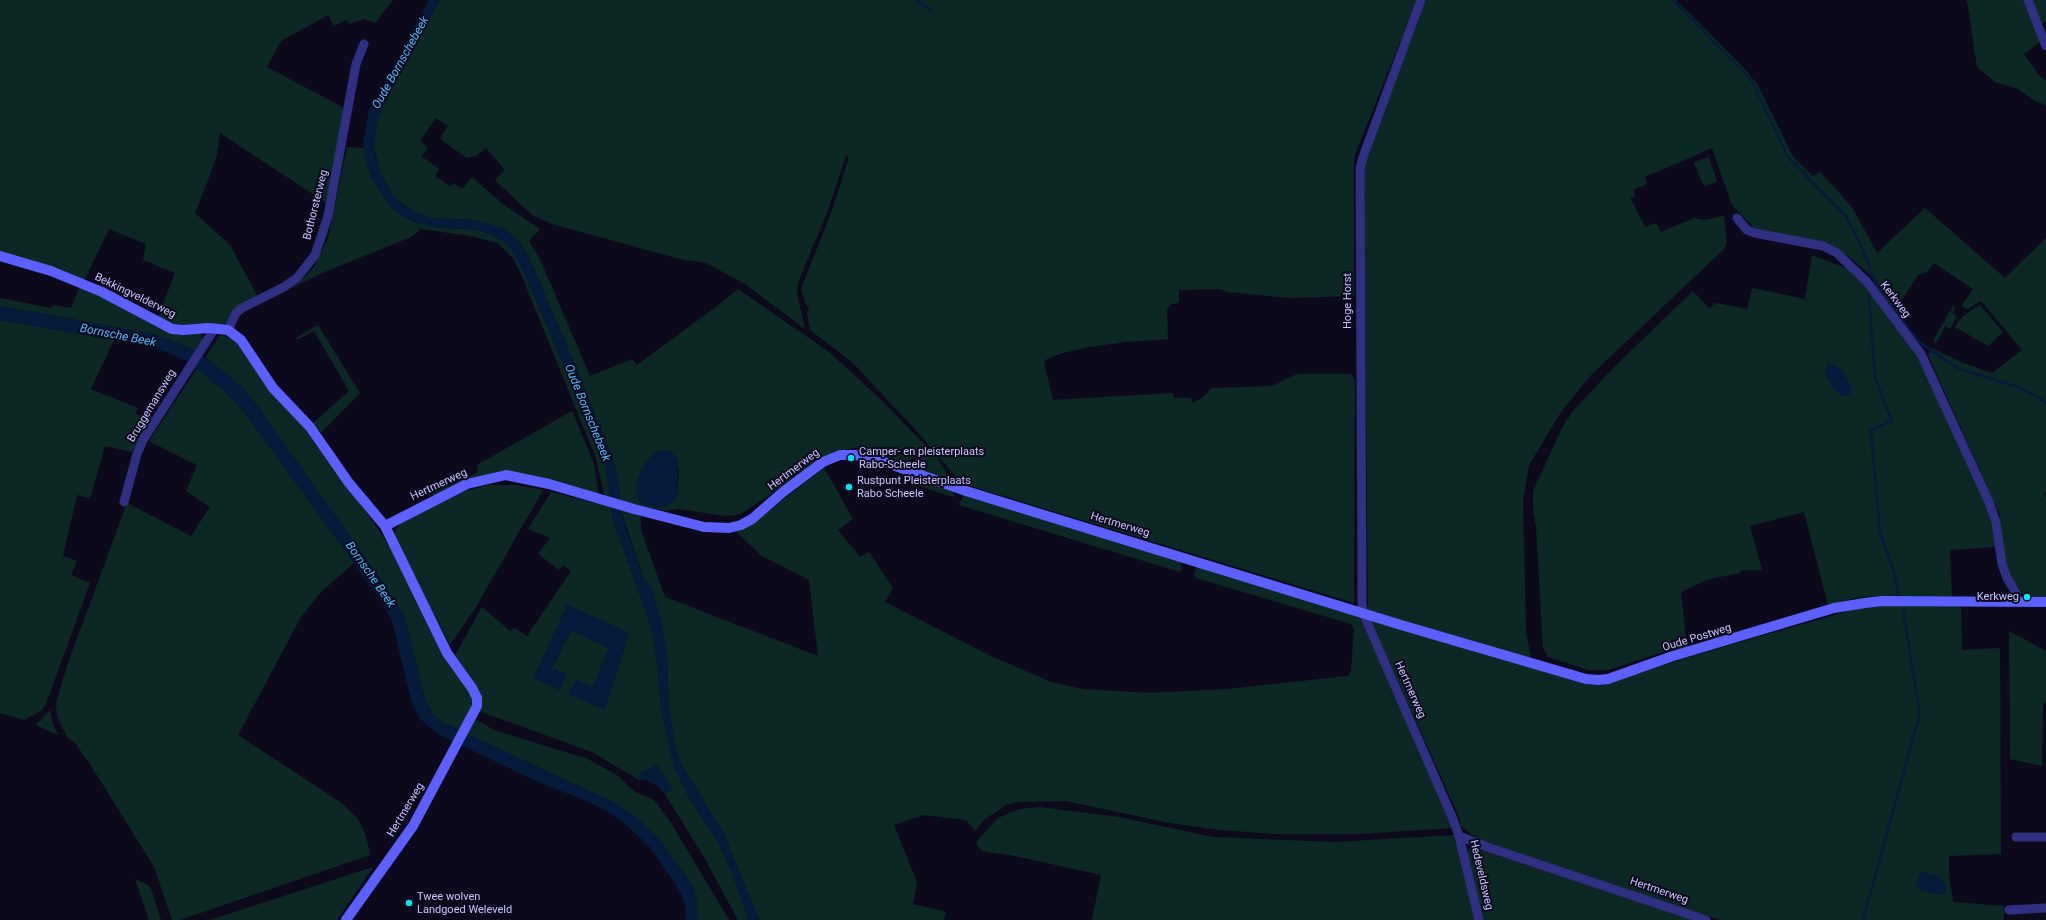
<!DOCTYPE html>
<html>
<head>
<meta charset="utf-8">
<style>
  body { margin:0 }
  canvas { display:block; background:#0c091d }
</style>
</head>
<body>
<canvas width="2046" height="920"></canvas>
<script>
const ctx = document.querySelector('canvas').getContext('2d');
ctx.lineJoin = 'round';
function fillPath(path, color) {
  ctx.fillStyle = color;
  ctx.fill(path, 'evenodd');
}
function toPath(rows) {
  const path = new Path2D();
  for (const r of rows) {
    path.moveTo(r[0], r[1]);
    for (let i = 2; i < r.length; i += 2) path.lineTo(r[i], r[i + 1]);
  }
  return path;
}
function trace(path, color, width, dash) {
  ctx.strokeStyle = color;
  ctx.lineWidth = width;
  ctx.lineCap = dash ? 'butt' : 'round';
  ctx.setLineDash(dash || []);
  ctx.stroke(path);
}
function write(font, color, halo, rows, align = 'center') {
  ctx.font = font + ' Roboto,sans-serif';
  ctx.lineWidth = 4;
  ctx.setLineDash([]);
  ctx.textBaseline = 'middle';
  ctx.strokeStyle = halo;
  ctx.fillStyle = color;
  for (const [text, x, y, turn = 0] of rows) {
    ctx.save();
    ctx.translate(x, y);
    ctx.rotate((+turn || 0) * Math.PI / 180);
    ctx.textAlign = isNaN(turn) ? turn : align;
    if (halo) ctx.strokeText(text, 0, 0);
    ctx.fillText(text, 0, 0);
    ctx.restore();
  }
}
fillPath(toPath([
  [0,0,393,0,375,23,364,19,349,24,346,20,334,26,328,15,281,41,267,67,346,109,328,204,220,133,216,159,195,213,230,245,257,295,227,324,177,327,158,317,175,273,143,260,146,244,109,229,84,281,57,268,0,251],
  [440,0,915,0,925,5,918,0,1417,0,1354,157,1354,296,1289,298,1227,292,1220,289,1179,290,1179,303,1171,304,1167,310,1168,339,1126,342,1089,347,1059,354,1047,359,1044,362,1053,400,1173,393,1174,398,1191,398,1192,403,1202,398,1212,388,1272,386,1297,374,1351,374,1355,380,1354,603,974,487,963,485,914,428,852,362,810,330,807,313,809,308,805,302,801,289,831,213,849,157,846,156,828,210,799,280,797,293,805,329,745,284,706,263,680,259,552,224,532,215,495,180,505,170,486,148,476,156,467,158,440,139,448,126,436,118,420,141,428,148,421,156,439,169,435,176,450,186,453,183,462,189,472,177,504,205,540,229,529,241,539,257,590,376,632,359,637,365,716,307,738,289,829,352,876,395,925,445,906,465,869,448,854,448,840,451,821,460,741,514,725,516,679,509,665,511,620,501,619,484,612,456,575,365,528,255,522,246,513,236,503,229,475,220,430,218,412,211,394,197,380,173,373,143,378,116],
  [662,450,668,451,679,469,677,498,663,507,650,506,640,473,654,453],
  [1426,0,1676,0,1744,68,1757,84,1793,157,1813,176,1820,172,1838,191,1853,209,1877,253,1925,208,2005,278,2046,238,2046,492,2044,493,2046,498,2046,599,2026,598,2010,577,2004,565,2000,515,1928,355,1932,348,1963,363,1992,373,2022,350,1981,301,1968,309,1961,306,1973,289,1934,263,1927,272,1918,275,1898,306,1906,318,1904,322,1878,289,1877,281,1852,259,1831,246,1754,228,1732,205,1712,148,1645,177,1647,184,1633,190,1635,196,1630,198,1645,227,1656,223,1661,232,1694,218,1703,220,1724,216,1727,242,1724,249,1591,375,1561,412,1529,465,1523,501,1526,630,1531,660,1368,611,1364,159],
  [1967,0,2024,0,2040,42,2024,54,2039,75,2046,81,2046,105,2035,101,2018,89,1995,82,1977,67],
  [2031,0,2046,0,2046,21,2041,25],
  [347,147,364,148,371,177,392,209,404,217,415,222,443,228,465,229,482,231,500,239,511,248,525,274,594,437,606,469,610,498,604,496,596,458,521,274,513,258,498,243,471,236,421,229,411,237,322,273,290,289,299,283,314,267,328,238],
  [1709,157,1717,181,1706,186,1702,183,1694,162],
  [1812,255,1851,270,1877,300,1924,364,1994,521,1995,547,1950,550,1952,598,1878,596,1855,598,1828,605,1804,512,1750,526,1762,570,1742,570,1740,573,1709,579,1681,592,1687,650,1672,649,1608,670,1588,670,1548,657,1543,648,1542,630,1536,528,1533,507,1533,491,1563,426,1573,411,1614,367,1693,291,1709,308,1716,303,1747,309,1752,288,1805,299],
  [80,286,132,311,200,333,203,340,195,351,171,340,148,333,0,306,0,298,51,308,52,306,55,305,71,308],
  [1979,305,1982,307,2003,332,1988,346,1955,327,1963,316],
  [1953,306,1955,307,1952,313,1957,316,1950,329,1945,326,1936,343,1933,341],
  [0,320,114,340,91,389,138,408,135,413,150,423,132,452,105,446,92,492,89,498,77,495,63,556,77,561,71,575,90,583,46,704,41,711,24,720,0,713],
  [318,325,360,393,321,433,313,423,349,391,314,331,297,340,296,338],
  [224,335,235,341,296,417,365,510,392,550,471,690,474,702,460,730,443,723,432,713,426,704,404,615,259,408,243,388,205,357,219,336],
  [197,368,223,390,245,413,354,563,321,592,301,617,238,735,343,804,358,819,366,836,370,855,180,920,172,920,154,867,92,767,76,744,67,737,57,717,56,703,68,663,127,503,191,536,210,507,186,491,197,465,149,441],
  [572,411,594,464,599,495,522,474,434,496,431,493,475,474,478,470,477,465],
  [929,449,937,456,952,483,913,468],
  [824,468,853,519,838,530,860,557,869,552,893,588,885,602,989,655,1051,682,1083,689,1149,693,1227,689,1348,676,1351,671,1354,629,1351,624,1196,578,1194,576,1196,566,1359,616,1432,775,1453,828,1358,834,1275,834,1220,830,1170,823,1066,801,1016,802,1006,805,985,819,975,831,966,820,924,815,894,825,917,882,913,904,946,912,944,920,759,920,724,834,681,764,675,745,669,711,667,659,662,622,650,586,644,580,621,510,641,515,641,530,665,597,818,656,809,580,762,556,736,532,748,527],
  [914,478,953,492,955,496,954,497,912,484],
  [488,485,517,485,543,490,476,607,450,645,395,539,395,531,402,521,464,492],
  [551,492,611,507,613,520,650,624,657,661,661,710,687,794,719,844,732,873,749,920,738,920,705,859,665,794,673,789,639,772,639,780,592,752,479,711,478,690,473,680,455,655,482,607,510,631,515,628,527,636,571,571,563,565,566,561,559,570,538,554,550,538,552,539,528,529],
  [567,605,629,633,604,710,593,687,609,648,571,630,552,668],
  [964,495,1180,562,1182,568,1180,572,959,505],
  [1878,605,1961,605,1962,650,2000,648,2001,854,1949,856,1949,873,1953,902,2004,906,2004,920,1720,920,1482,842,1461,826,1460,819,1370,619,1590,685,1603,685,1692,656,1855,609],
  [1921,871,1939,877,1941,895,1920,890,1916,886],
  [2009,631,2046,651,2046,702,2043,704,2042,766,2010,759],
  [50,710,53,725,58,735,36,725],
  [475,719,494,730,588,759,620,777,628,786,636,792,654,800,671,823,729,920,697,920,697,901,693,887,684,873,617,804,467,734],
  [1039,807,1119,817,1213,837,1334,842,1456,835,1476,920,1092,920,1101,875,1015,856,982,851,977,845,977,841,998,818,1020,809],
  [1472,847,1523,864,1693,920,1482,920,1467,853,1469,848],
  [373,867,337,920,210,920,250,907],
  [135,879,150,886,161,920,149,920]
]), '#0c2825');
fillPath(toPath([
  [429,0,440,0,386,100,376,124,374,152,380,173,390,191,405,207,430,218,475,220,503,229,513,236,528,255,575,365,612,456,619,484,621,510,627,532,644,580,650,586,653,593,662,622,667,659,669,711,675,745,681,764,724,834,759,920,749,920,732,873,719,844,687,794,673,764,661,710,657,661,650,624,613,520,606,469,545,320,516,257,511,248,500,239,482,231,465,229,432,227,404,217,392,209,371,177,365,160,363,143,369,110],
  [0,306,158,335,191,348,229,375,243,388,259,408,393,596,404,615,424,697,432,713,443,723,617,804,636,817,660,839,693,887,697,901,697,920,686,920,685,907,681,893,672,879,648,845,624,823,605,810,587,801,536,781,438,734,420,719,412,703,392,621,381,601,245,413,223,390,189,362,167,352,137,344,0,320],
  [1827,364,1837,366,1843,371,1852,389,1848,396,1842,396,1832,387,1825,373],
  [662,450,672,452,678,461,677,498,673,502,663,507,650,506,640,503,636,492,636,483,646,462,654,453],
  [567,605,629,633,605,710,568,694,576,680,593,687,608,648,571,630,552,667,567,675,560,690,533,678],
  [657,765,673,789,665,794,656,785,645,780,639,780,639,773],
  [1921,871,1939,877,1945,884,1946,892,1941,895,1920,890,1916,886]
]), '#041b3c');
trace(toPath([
  [915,0,932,11],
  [1673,0,1752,81,1788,157,1845,215,1861,246,1878,289,1918,341,1957,368,2015,386,2036,396,2046,403],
  [1869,298,1875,378,1892,421,1871,430,1880,533,1893,569,1899,597],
  [1863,920,1920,713,1903,610]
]), '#041b3c', 2.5);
trace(toPath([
  [1421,0,1363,157,1360,169,1362,601,1363,613,1370,629,1453,819,1459,836,1479,920],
  [2028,0,2046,46],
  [1737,218,1747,230,1755,233,1823,246,1837,253,1867,282,1921,354,1989,502,1996,522,2002,564,2007,578,2016,593,2017,601],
  [228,330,236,313,242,308,284,287,297,278,315,255,328,216,356,64,364,44],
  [124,502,137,454,143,440,215,328],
  [1459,836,1490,848,1706,920],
  [2016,837,2046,837],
  [2009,910,2046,908]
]), '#2f3081', 9);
trace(toPath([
  [0,256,51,271,102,292,172,329,183,330,209,328,228,330,241,340,273,388,310,427,349,483,385,526,447,653,472,688,477,698,477,706,413,826,346,920],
  [385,526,467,484,506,475,549,484,634,509,704,527,729,528,741,525,752,519,783,492,823,462,840,455,855,455,870,457,966,491,1401,625,1586,679,1598,680,1608,679,1673,656,1834,608,1865,603,1882,601,2046,602]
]), '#5c60ff', 10);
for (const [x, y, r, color] of [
  [851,458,4,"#00e4f0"],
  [849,487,4,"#00e4f0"],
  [2027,597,4,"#00e4f0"],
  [409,903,4,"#00e4f0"]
]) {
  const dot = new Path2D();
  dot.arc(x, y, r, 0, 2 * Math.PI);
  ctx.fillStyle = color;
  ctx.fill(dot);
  trace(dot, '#0c091d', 1.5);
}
write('11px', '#c9c5ff', '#0c091d', [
  ["Bothorsterweg",316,205,-76],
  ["Bekkingvelderweg",135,296,26],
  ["Kerkweg",1895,300,53],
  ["Hoge Horst",1348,301,-90],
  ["Bruggemansweg",152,406,-59],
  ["Hertmerweg",794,470,-37],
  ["Hertmerweg",439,485,-25],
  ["Hertmerweg",1120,525,17],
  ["Oude Postweg",1697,638,-17],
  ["Hertmerweg",1410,690,66],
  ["Hertmerweg",406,810,-59],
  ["Hedeveldsweg",1481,875,77],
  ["Hertmerweg",1659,891,19]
]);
write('11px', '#c9c5ff', '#0c091d', [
  ["Camper- en pleisterplaats",859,452],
  ["Rabo-Scheele",859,465],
  ["Rustpunt Pleisterplaats",857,481],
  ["Rabo Scheele",857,494],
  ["Kerkweg",2019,597,"right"],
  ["Twee wolven",417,897],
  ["Landgoed Weleveld",417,910]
], 'left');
write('italic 12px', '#53b8ff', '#0c091d', [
  ["Oude Bornschebeek",401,63,-61],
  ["Bornsche Beek",118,336,11],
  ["Oude Bornschebeek",587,413,68],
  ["Bornsche Beek",370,575,55]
]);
</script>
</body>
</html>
